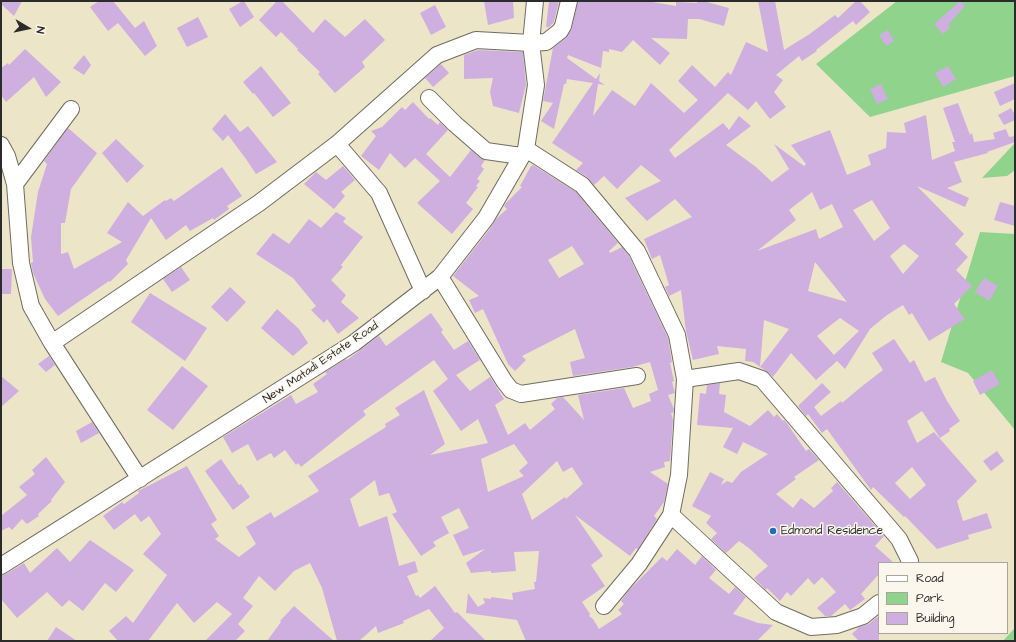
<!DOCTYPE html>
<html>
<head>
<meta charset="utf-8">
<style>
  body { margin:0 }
  #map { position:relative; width:1016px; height:642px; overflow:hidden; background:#ede5c8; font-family:"Architects Daughter",sans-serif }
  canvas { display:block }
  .frame { position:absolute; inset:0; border:2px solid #2b2b2b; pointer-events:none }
  .legend { position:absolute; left:878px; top:562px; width:130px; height:72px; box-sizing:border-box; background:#fbf7ec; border:1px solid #a8a59f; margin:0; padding:5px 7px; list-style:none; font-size:12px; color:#2b2b2b }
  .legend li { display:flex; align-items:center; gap:8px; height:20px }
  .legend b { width:20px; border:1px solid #a8a59f }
  .north { position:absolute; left:8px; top:8px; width:40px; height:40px; -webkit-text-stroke:3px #fbf7ec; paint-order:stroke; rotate:99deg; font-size:11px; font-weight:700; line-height:16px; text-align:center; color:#2b2b2b }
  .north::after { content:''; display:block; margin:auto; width:14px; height:18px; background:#2b2b2b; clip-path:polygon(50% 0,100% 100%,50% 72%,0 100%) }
</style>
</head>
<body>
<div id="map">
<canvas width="1016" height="642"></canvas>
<div class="frame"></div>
<ul class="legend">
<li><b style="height:5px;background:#fff"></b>Road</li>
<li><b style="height:11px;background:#8fd38c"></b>Park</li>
<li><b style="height:11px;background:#ceafdf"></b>Building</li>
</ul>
<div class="north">N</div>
</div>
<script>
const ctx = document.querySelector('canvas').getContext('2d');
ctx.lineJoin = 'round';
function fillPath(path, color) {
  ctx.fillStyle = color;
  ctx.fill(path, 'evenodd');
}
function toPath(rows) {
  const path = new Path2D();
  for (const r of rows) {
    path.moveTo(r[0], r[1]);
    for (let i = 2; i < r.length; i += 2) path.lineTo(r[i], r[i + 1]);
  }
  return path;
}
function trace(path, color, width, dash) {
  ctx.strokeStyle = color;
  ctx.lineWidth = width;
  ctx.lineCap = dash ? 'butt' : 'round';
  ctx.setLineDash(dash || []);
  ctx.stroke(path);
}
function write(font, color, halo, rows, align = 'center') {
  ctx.font = font + ' "Architects Daughter",sans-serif';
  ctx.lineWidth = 3;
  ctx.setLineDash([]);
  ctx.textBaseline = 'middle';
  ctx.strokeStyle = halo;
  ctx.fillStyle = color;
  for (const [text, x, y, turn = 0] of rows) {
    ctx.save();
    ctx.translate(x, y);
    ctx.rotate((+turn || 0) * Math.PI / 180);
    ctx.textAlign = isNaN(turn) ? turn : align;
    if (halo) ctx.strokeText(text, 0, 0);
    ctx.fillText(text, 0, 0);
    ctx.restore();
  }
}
fillPath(toPath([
  [897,1,1015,1,1015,76,870,117,816,64],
  [1015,143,1015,170,1007,176,982,178],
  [980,232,1015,234,1015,430,968,373,941,362],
  [1015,628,1015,641,1003,641,1012,631]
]), '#8fd38c');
fillPath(toPath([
  [1,1,22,1,14,16,1,4],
  [99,1,113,1,135,28,144,21,157,46,145,56,118,23,108,31,90,7],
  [243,1,244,1,254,17,240,27,229,9],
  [277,1,282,1,313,33,325,19,345,37,365,19,385,40,362,62,365,67,335,93,318,74,320,72,297,50,298,49,281,32,276,37,259,20],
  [484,1,513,1,514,18,488,25],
  [549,1,559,1,554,22,549,27,546,27],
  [578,1,647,1,676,6,676,2,697,3,697,1,703,1,729,8,724,26,699,19,688,19,687,39,651,38,670,53,660,65,633,40,622,52,609,49,609,52,603,51,601,68,568,55,567,58,596,79,600,73,599,81,605,85,598,84,593,116,612,90,635,106,651,83,684,113,698,100,678,81,692,65,715,87,728,72,731,75,746,42,768,52,758,1,775,1,784,50,808,35,807,36,835,15,838,18,856,1,860,1,870,12,856,25,853,21,816,50,817,51,802,61,799,56,776,75,783,80,774,92,786,107,770,119,756,101,748,110,728,93,669,150,675,158,723,123,729,130,739,116,751,126,726,145,756,167,772,182,789,169,774,144,804,166,806,164,791,145,830,130,847,175,871,165,868,155,886,148,887,132,906,133,904,123,926,115,932,160,955,151,952,142,955,142,943,108,958,103,970,135,972,133,974,142,995,139,993,133,1006,129,1009,137,1015,136,1015,142,987,152,988,153,954,162,962,182,947,188,969,198,965,207,917,186,964,234,955,244,968,257,956,270,972,286,954,304,965,319,929,341,912,313,909,315,903,305,887,315,870,329,845,369,837,361,816,380,791,353,773,377,769,373,753,362,745,361,746,349,717,346,719,354,693,360,686,331,681,290,669,296,665,287,669,285,660,255,652,259,644,239,692,217,675,199,647,221,625,198,661,181,641,165,617,189,604,176,594,185,587,177,576,170,583,163,552,143,593,83,567,79,566,84,564,84,554,129,541,121,553,103,543,101,553,48,566,38,571,31],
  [812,192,820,210,832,204,843,227,819,239,816,229,757,251,796,220,789,210],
  [872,200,890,228,874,241,853,210],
  [904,244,919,256,903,274,890,256],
  [815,262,847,302,808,291],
  [840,318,859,331,834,355,817,336],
  [764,320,789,329,760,367],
  [960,1,965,6,948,25,951,27,943,34,934,24],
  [435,5,446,27,431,35,420,13],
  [198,17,208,37,187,47,177,28],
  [888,30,894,41,886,46,879,35],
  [25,49,61,82,46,97,34,77,6,102,1,95,1,68,8,63,9,65],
  [478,50,523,52,526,85,519,113,493,106,490,92,493,78,464,79,464,55],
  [84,55,91,65,84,75,73,68],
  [441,64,449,73,433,87,425,78],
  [261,66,291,103,273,117,254,93,253,94,243,82],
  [948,66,956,79,943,87,935,73],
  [1015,83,1015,99,1000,106,994,92],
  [881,84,888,99,877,104,870,89],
  [413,102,429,119,430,118,438,125,440,122,448,130,426,154,450,177,471,150,480,158,485,160,481,166,484,169,477,179,480,181,476,186,478,187,466,203,473,209,452,234,417,203,440,181,415,158,405,168,390,153,379,170,361,156,376,136,371,131,382,127,402,107,405,110],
  [1011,108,1015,115,1015,120,1004,125,998,115],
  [225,114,240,132,248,126,277,162,256,174,246,159,228,135,223,141,212,129],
  [68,128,97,153,71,189,65,223,61,223,61,254,68,252,74,269,122,242,107,233,128,202,143,216,165,200,166,201,171,198,174,201,222,167,242,196,227,206,229,209,214,220,213,218,190,231,186,225,166,240,151,218,126,260,128,264,110,282,109,281,58,316,45,299,33,273,31,263,33,262,31,237,38,192,47,164,44,161],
  [116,139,144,166,127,183,102,153],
  [533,165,576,192,618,243,609,251,610,253,622,247,629,256,668,338,672,362,670,363,674,381,672,382,675,393,668,395,674,409,673,413,671,413,673,420,670,461,664,462,665,467,650,472,668,484,664,502,654,516,657,519,638,549,636,548,630,556,575,515,603,556,591,565,605,586,582,602,590,614,589,616,593,619,599,629,622,614,618,610,624,604,621,601,629,590,662,557,667,561,677,549,695,565,702,556,716,570,709,578,729,594,735,587,746,597,733,614,758,623,773,625,757,641,526,641,517,620,466,613,468,593,478,607,485,603,483,598,491,599,491,597,513,600,512,593,535,589,534,582,536,582,539,551,514,552,516,571,491,573,491,571,471,573,466,563,485,549,463,556,453,535,469,528,459,508,441,517,449,533,433,542,436,546,421,556,392,514,397,512,389,493,379,496,375,480,350,499,359,527,387,516,399,566,415,561,418,572,407,576,416,596,418,595,420,598,435,586,455,613,457,612,486,641,430,641,444,628,429,609,403,621,404,623,378,633,376,626,359,641,337,641,322,588,310,563,294,571,275,591,259,576,243,598,253,606,238,624,245,631,235,641,205,641,232,614,217,602,194,623,177,603,148,641,118,641,109,631,126,616,133,623,167,575,143,554,161,534,149,516,141,522,135,514,114,530,103,516,122,502,124,504,139,493,138,491,152,484,187,466,217,520,211,524,219,536,215,539,239,557,256,544,246,527,271,512,274,518,319,491,308,476,386,427,385,424,400,415,395,408,424,390,445,444,430,455,488,443,478,419,461,431,433,391,448,379,434,360,363,411,366,415,301,467,298,463,296,465,285,450,274,458,271,453,257,461,248,444,232,453,223,437,291,395,296,404,318,392,313,384,327,374,325,372,346,359,347,360,379,336,386,346,431,313,443,330,441,332,454,350,468,341,480,360,456,375,470,391,490,377,504,399,495,405,508,435,525,423,530,430,555,409,551,404,557,398,563,397,584,420,578,395,624,388,633,408,651,401,649,394,658,390,650,362,632,367,573,376,570,362,585,358,575,329,522,356,526,360,515,371,508,364,483,309,475,313,469,300,479,296,453,276,489,230,496,219,507,209,504,206,506,203,522,187,520,186,531,166],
  [572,246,584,264,559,278,548,260],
  [514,444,528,463,519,471,524,476,488,492,481,459],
  [557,461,563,472,572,467,583,484,566,499,565,497,532,520,522,494],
  [343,166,355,180,341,192,345,196,334,209,304,184,316,172,326,180],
  [1000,202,1015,206,1015,226,994,220],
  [336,212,346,218,343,222,363,237,341,265,343,267,331,280,346,295,341,302,359,318,338,334,327,319,324,323,311,310,316,306,293,278,256,254,273,233,289,244,309,219,321,228],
  [181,267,190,280,172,292,163,279],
  [1,269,12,269,11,294,1,294],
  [984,278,998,286,989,301,975,292],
  [230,287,246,302,227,322,211,307],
  [150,293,207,328,185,361,131,322],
  [277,309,299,329,308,343,293,356,261,328],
  [894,339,910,363,914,360,925,382,935,377,947,401,960,421,949,429,950,431,940,438,922,411,907,421,917,443,934,432,977,481,957,501,963,521,987,513,992,528,968,535,969,539,937,549,905,516,904,517,873,487,871,490,827,429,822,433,808,414,806,416,798,406,822,383,831,392,814,407,821,416,841,401,842,403,861,387,883,370,872,353],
  [912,467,926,485,910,499,895,483],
  [49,356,55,365,46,372,38,364],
  [182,366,208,386,173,430,147,410],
  [992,370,1000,384,980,395,973,381],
  [1,376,19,391,1,407],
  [720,383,719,394,726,395,724,412,750,426,768,410,774,417,777,414,783,421,784,420,786,422,806,451,809,449,819,460,794,477,796,479,776,494,793,508,801,498,814,508,833,491,831,488,837,482,884,536,875,546,894,563,879,563,879,574,861,594,865,599,850,610,845,604,831,616,825,616,817,608,836,592,822,577,814,585,808,578,791,596,787,592,780,601,767,588,766,590,754,578,768,566,750,549,739,541,726,553,711,539,717,533,706,523,711,516,692,506,710,472,724,479,721,485,727,481,732,483,741,472,768,454,743,442,737,454,723,447,733,428,697,425,700,393,706,394,707,385],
  [92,422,99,433,81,443,76,431],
  [997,451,1004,461,991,471,983,461],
  [46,457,65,482,51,500,52,501,38,514,39,516,27,524,22,519,12,530,9,527,1,531,1,516,27,495,19,487,35,474,32,470],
  [221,459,239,485,241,484,250,497,233,510,205,471],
  [90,540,134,570,116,592,105,583,83,611,69,600,62,607,47,592,17,618,1,599,1,575,6,574,24,563,30,573,57,548,70,562],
  [294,606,334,641,267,641,281,622,280,621],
  [877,617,879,619,879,641,859,641,852,634,859,627,869,624],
  [56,627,77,641,47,641]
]), '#ceafdf');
const minor = toPath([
  [429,98,455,124,486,151,521,156],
  [337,144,379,193,423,291],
  [1,145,7,156,15,184,21,263,31,306,52,343,140,479],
  [526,149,582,185,637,251,677,335,685,379,679,475,671,515,639,564,604,606],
  [15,184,71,109],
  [440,277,504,381,511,390,521,394,637,376],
  [52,343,259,203,337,144,437,55,476,40,531,43,546,42,560,31,563,26,569,1],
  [685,379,739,371,762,379,899,539,910,561,909,563],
  [671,515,776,612,811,627,837,625,863,616,879,603],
  [1,566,354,343,440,277,486,218,526,149,536,85,531,43,535,1]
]);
trace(minor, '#6f6c62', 18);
trace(minor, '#fff', 16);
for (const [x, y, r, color] of [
  [773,531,4,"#1f6fb2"]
]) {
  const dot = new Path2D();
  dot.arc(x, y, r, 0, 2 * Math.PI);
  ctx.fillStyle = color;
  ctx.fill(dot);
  trace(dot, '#fbf7ec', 1.5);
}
write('12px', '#2b2b2b', '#fbf7ec', [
  ["New Matadi Estate Road",321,363,-34]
]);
write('12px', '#2b2b2b', '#fbf7ec', [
  ["Edmond Residence",781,531]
], 'left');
</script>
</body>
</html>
